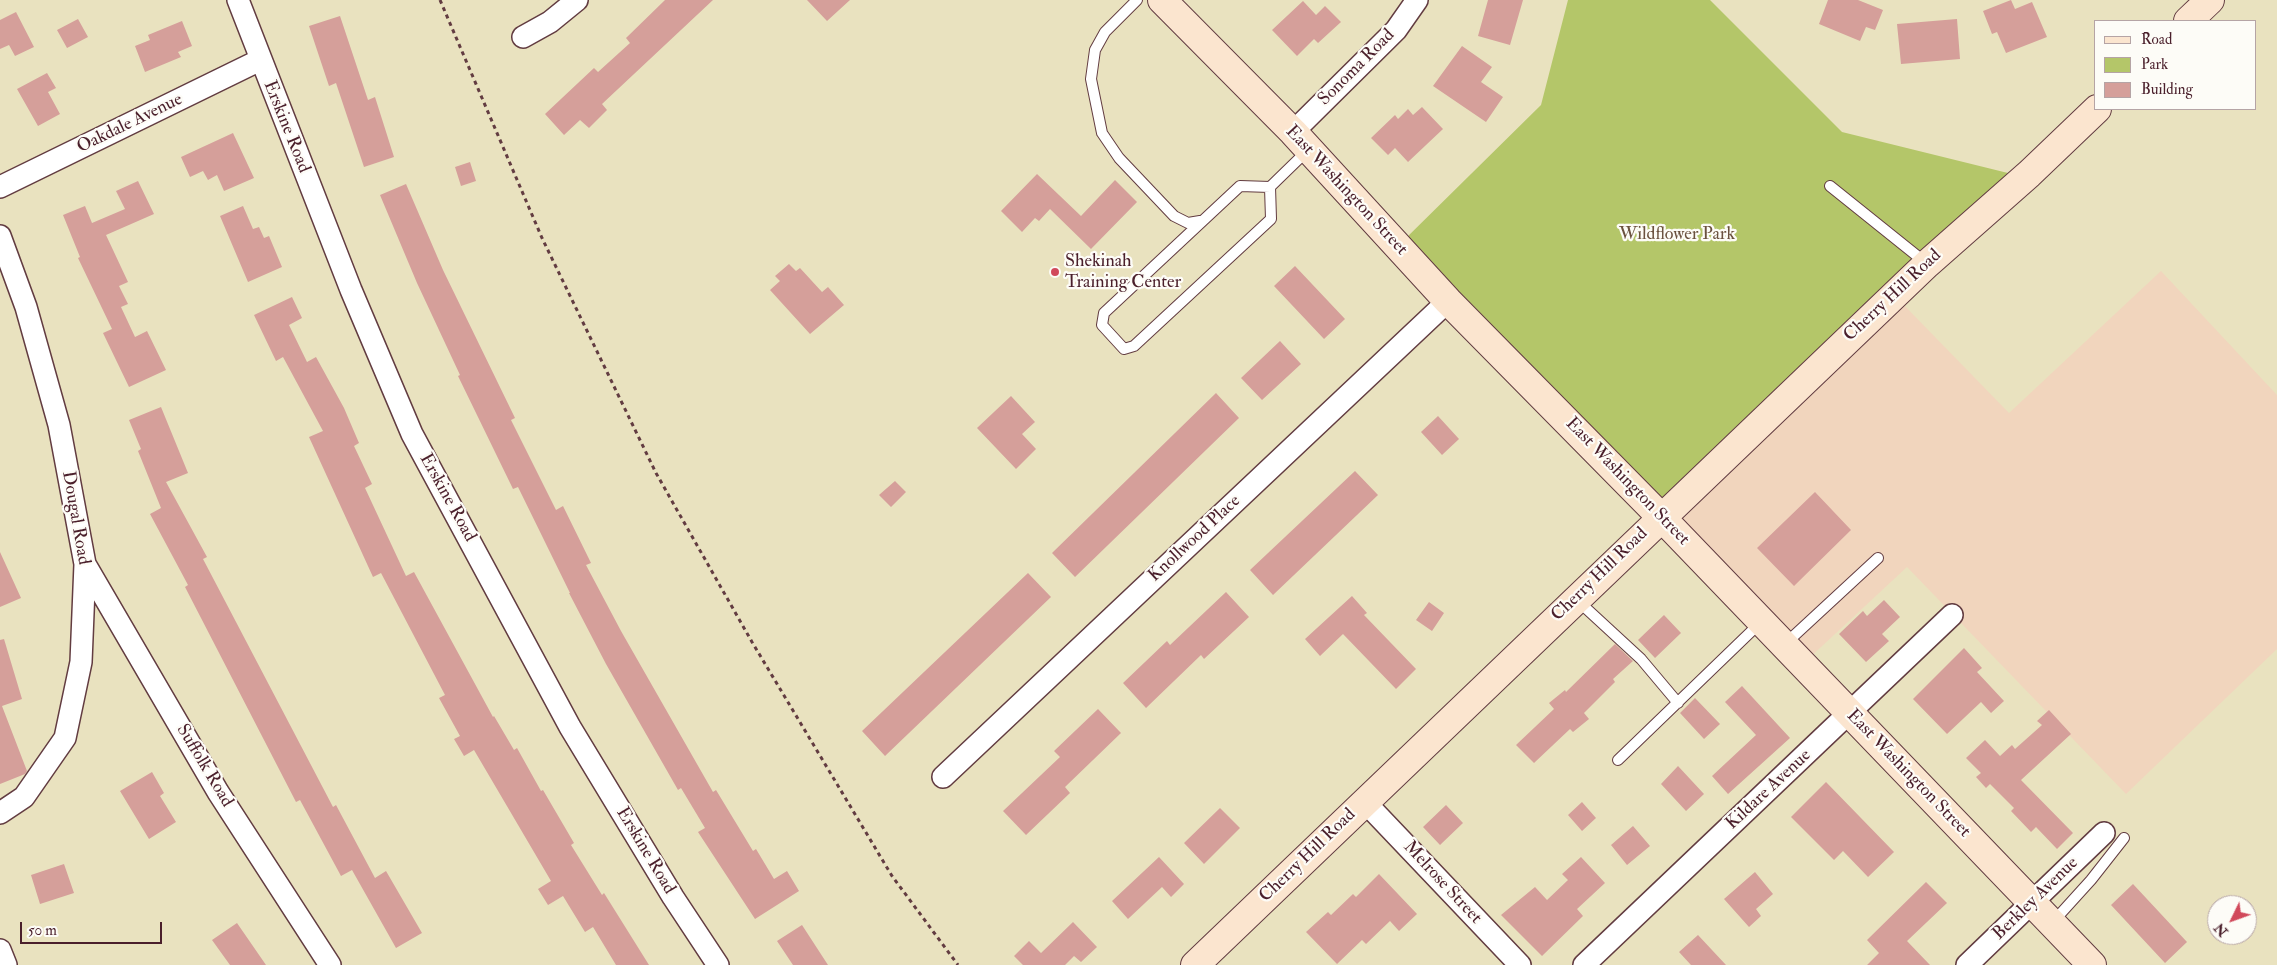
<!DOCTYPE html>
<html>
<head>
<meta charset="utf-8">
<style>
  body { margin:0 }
  #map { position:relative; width:2277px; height:965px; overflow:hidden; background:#e9e2bf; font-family:"IM FELL Double Pica",serif }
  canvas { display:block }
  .legend { position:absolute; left:2094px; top:20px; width:162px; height:90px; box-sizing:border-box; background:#fdfcf7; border:1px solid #b5a4a5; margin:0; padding:6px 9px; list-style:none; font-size:15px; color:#4a1f2b }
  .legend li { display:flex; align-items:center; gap:10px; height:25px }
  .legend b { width:25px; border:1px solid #b5a4a5 }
  .north { position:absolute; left:2207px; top:895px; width:50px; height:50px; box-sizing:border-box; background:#fdfcf7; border:1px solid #b5a4a5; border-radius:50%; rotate:228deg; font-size:14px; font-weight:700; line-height:20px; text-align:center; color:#4a1f2b }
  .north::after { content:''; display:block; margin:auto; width:18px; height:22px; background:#d1495b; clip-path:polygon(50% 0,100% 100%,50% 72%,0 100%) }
  .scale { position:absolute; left:20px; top:922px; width:142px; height:22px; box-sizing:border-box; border:2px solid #4a1f2b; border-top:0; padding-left:6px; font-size:15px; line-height:18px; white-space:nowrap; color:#4a1f2b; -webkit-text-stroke:4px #fdfcf7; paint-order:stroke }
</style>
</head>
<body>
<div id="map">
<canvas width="2277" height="965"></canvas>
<ul class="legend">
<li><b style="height:6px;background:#fbe5cf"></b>Road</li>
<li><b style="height:14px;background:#b4c669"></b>Park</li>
<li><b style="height:14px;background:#d59f9a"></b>Building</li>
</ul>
<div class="north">N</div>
<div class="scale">50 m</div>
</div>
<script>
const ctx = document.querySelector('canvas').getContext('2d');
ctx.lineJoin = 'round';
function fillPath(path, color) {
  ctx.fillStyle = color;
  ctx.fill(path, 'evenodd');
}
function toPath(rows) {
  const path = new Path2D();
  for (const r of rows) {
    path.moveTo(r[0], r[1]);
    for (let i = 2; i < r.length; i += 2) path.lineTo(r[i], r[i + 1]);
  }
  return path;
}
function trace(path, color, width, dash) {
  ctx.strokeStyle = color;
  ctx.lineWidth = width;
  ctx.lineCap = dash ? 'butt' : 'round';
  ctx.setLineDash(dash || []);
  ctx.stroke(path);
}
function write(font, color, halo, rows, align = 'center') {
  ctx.font = font + ' "IM FELL Double Pica",serif';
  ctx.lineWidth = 4.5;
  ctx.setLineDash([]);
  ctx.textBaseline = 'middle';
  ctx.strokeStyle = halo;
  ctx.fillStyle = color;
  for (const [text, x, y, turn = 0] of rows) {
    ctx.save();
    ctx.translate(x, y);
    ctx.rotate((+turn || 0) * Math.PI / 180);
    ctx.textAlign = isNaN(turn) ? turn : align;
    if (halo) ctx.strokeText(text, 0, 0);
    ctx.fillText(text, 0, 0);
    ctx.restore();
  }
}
fillPath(toPath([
  [2161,271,2277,395,2277,649,2126,794,1907,567,1806,661,1670,516,1899,300,2009,413]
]), '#f1d5bd');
fillPath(toPath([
  [1568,0,1710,0,1842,132,2016,175,1660,509,1402,242,1541,105]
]), '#b4c669');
fillPath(toPath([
  [665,0,713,0,602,104,607,110,589,128,580,120,564,135,545,114,594,68,598,72,630,43,626,38],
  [807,0,850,0,827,21],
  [1488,0,1523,0,1510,45,1478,36],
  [1828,0,1858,0,1883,10,1875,30,1866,27,1860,41,1819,24],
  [2011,0,2015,9,2032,2,2047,37,2006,53,1997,32,1992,34,1983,11],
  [1303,1,1316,15,1325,6,1341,22,1318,43,1314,39,1297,56,1272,30],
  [16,12,34,47,15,56,9,45,0,49,0,20],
  [340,16,368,100,375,97,394,157,364,167,336,83,329,86,309,26],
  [78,19,88,37,67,48,57,30],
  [1957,19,1960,59,1901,64,1897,24],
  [182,21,192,46,178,52,181,57,145,72,135,46,150,40,148,35],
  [1462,46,1492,67,1481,82,1503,97,1486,122,1433,86],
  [47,73,56,88,48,92,60,114,38,126,17,89],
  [1422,107,1443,129,1408,162,1395,148,1388,155,1371,138,1395,115,1398,119,1408,109,1413,115],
  [233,133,254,178,224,191,217,175,208,180,203,171,190,177,181,157],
  [470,162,476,181,461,186,455,167],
  [1037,174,1081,216,1115,180,1137,202,1091,249,1050,209,1039,221,1035,218,1022,232,1001,211],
  [138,181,154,214,106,235,128,282,119,286,128,304,121,307,135,337,147,331,166,370,129,387,103,333,112,329,78,258,80,257,63,215,85,206,92,223,125,209,116,191],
  [406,184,443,270,515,418,511,420,556,510,563,506,591,563,586,565,621,631,713,792,716,790,753,851,756,849,774,879,787,871,799,891,755,919,698,832,705,828,681,788,678,790,606,664,569,593,570,593,518,487,513,489,458,376,460,375,417,283,380,195],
  [243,206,253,229,259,227,264,238,269,236,282,267,248,282,220,216],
  [789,264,796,271,800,268,822,292,828,287,844,305,810,334,770,290,780,281,775,276],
  [1295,266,1345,319,1324,339,1274,286],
  [292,297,302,318,289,325,307,362,316,357,344,408,359,443,354,446,372,484,365,488,406,576,414,572,493,717,494,716,514,750,517,748,541,791,543,790,574,843,571,845,602,895,604,893,649,965,616,965,593,927,585,932,563,896,548,905,538,889,551,881,474,750,464,756,454,739,460,736,439,698,445,695,381,573,373,577,309,437,323,431,283,357,276,361,254,315],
  [1280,341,1301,364,1262,400,1241,378],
  [1216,393,1239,418,1075,577,1052,553],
  [1011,396,1035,422,1022,434,1036,449,1016,469,977,428],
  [161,407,188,473,166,482,207,557,203,559,333,807,336,805,375,878,386,871,422,933,396,948,352,870,341,876,300,800,296,802,185,587,188,585,150,514,161,508,138,451,141,449,129,420],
  [1438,416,1459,439,1442,455,1421,432],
  [1355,471,1378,495,1273,595,1250,570],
  [895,481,906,492,891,507,879,495],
  [1815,492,1851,530,1794,586,1757,548],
  [0,552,21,598,0,607],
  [1028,573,1051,597,885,756,862,731],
  [1226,592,1249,617,1204,659,1201,655,1146,708,1123,683,1167,641,1170,645],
  [1352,596,1367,613,1364,615,1416,669,1396,689,1343,634,1320,656,1305,639],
  [1884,600,1900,617,1882,634,1889,641,1866,662,1839,634,1863,611,1867,616],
  [1429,602,1444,613,1432,631,1416,620],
  [1664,615,1681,633,1655,658,1638,640],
  [4,639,22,699,2,706,27,771,25,774,0,784,0,640],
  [1615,644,1633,661,1613,679,1615,682,1584,713,1589,719,1573,732,1570,729,1534,763,1516,745,1554,709,1549,703,1565,690,1566,692],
  [1964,648,1982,668,1977,672,2004,701,1991,713,1981,702,1947,734,1913,699],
  [1742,686,1790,738,1728,794,1712,776,1756,735,1725,702],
  [1695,698,1720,724,1704,739,1680,713],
  [1098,709,1121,733,1065,787,1070,793,1026,835,1003,811,1060,757,1054,751],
  [2049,710,2071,734,2021,780,2073,833,2057,849,2036,827,2031,832,2011,811,2014,808,1990,784,1986,788,1976,777,1981,773,1966,758,1985,740,2000,756,2012,745,2015,749,2042,725,2037,721],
  [1678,766,1704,794,1686,811,1661,784],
  [152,772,164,793,160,796,176,822,149,839,120,791],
  [1826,782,1894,852,1868,877,1843,851,1834,860,1791,817],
  [1582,802,1596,818,1582,831,1568,815],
  [1446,805,1463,823,1440,845,1423,827],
  [1220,808,1240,828,1204,864,1184,843],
  [1633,826,1650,846,1627,865,1611,845],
  [1159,857,1184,884,1171,897,1162,887,1128,919,1112,901],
  [1581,857,1605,883,1577,909,1583,916,1542,956,1501,915,1535,887,1547,900,1568,880,1562,874],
  [64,864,74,893,40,904,31,875],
  [1755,872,1773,894,1756,909,1761,916,1749,927,1724,899],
  [1379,874,1417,914,1399,931,1390,921,1366,944,1362,940,1337,964,1306,932,1328,912,1331,915,1353,894,1356,897],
  [1926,882,1947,903,1907,941,1930,965,1867,965,1879,953,1867,940],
  [2133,884,2187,942,2165,963,2111,905],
  [1073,922,1097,947,1081,962,1074,956,1065,965,1023,965,1014,956,1029,941,1041,953],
  [237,923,266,965,230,965,212,940],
  [802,925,828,965,793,965,777,941],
  [1698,935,1726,965,1691,965,1679,952]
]), '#d59f9a');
const lane = toPath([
  [1137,0,1105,32,1095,50,1091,79,1102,133,1119,158,1174,216,1188,223,1200,221],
  [1830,186,1926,263],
  [1270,187,1271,219,1134,346,1124,349,1102,325,1104,313,1240,186,1270,187,1308,150],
  [1577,600,1641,659,1678,703],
  [1785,644,1878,558],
  [1618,760,1761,622],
  [2052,923,2091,880,2124,838]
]);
const street = toPath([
  [238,0,351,290,412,434,570,727,673,897,718,965],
  [523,37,550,22,577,0],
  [1293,132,1396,30,1417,0],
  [0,187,260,60],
  [0,236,26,307,59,425,85,564,81,662,65,738,24,797,0,813],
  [85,564,218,792,330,965],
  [943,777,1448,301],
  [1364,801,1520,965],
  [0,950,6,965],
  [1584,965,1952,615],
  [1967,965,2104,833]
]);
const secondary = toPath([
  [1162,0,1293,132,1448,301,1661,517,2092,965],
  [2188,21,2210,0],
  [1195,965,1927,264,2029,174,2097,109]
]);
trace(lane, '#623c41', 12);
trace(street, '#623c41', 24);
trace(secondary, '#623c41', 30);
trace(toPath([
  [440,0,542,238,656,473,752,642,892,876,958,965]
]), '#623c41', 3, [4, 4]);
trace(lane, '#fff', 10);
trace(street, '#fff', 21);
trace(secondary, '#fbe5cf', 28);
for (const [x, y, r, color] of [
  [1055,272,5,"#d1495b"]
]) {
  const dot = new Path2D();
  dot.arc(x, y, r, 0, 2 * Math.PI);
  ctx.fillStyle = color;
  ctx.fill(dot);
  trace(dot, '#fdfcf7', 2);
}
write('18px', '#4a1f2b', '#fdfcf7', [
  ["Sonoma Road",1357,68,-45],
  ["Oakdale Avenue",130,124,-26],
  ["Erskine Road",286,127,68],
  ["East Washington Street",1346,191,47],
  ["Cherry Hill Road",1893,296,-43],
  ["East Washington Street",1627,482,46],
  ["Erskine Road",447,498,61],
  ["Dougal Road",75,518,80],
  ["Knollwood Place",1195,539,-43],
  ["Cherry Hill Road",1600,575,-44],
  ["Suffolk Road",204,766,59],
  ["East Washington Street",1908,774,46],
  ["Kildare Avenue",1769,790,-43],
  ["Erskine Road",645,851,59],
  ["Cherry Hill Road",1308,856,-44],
  ["Melrose Street",1442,883,47],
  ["Berkley Avenue",2036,899,-44]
]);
write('18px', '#6a513e', '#fdfcf7', [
  ["Wildflower Park",1677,235]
]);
write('18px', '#4a1f2b', '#fdfcf7', [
  ["Shekinah",1065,262],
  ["Training Center",1065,283]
], 'left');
</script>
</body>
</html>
